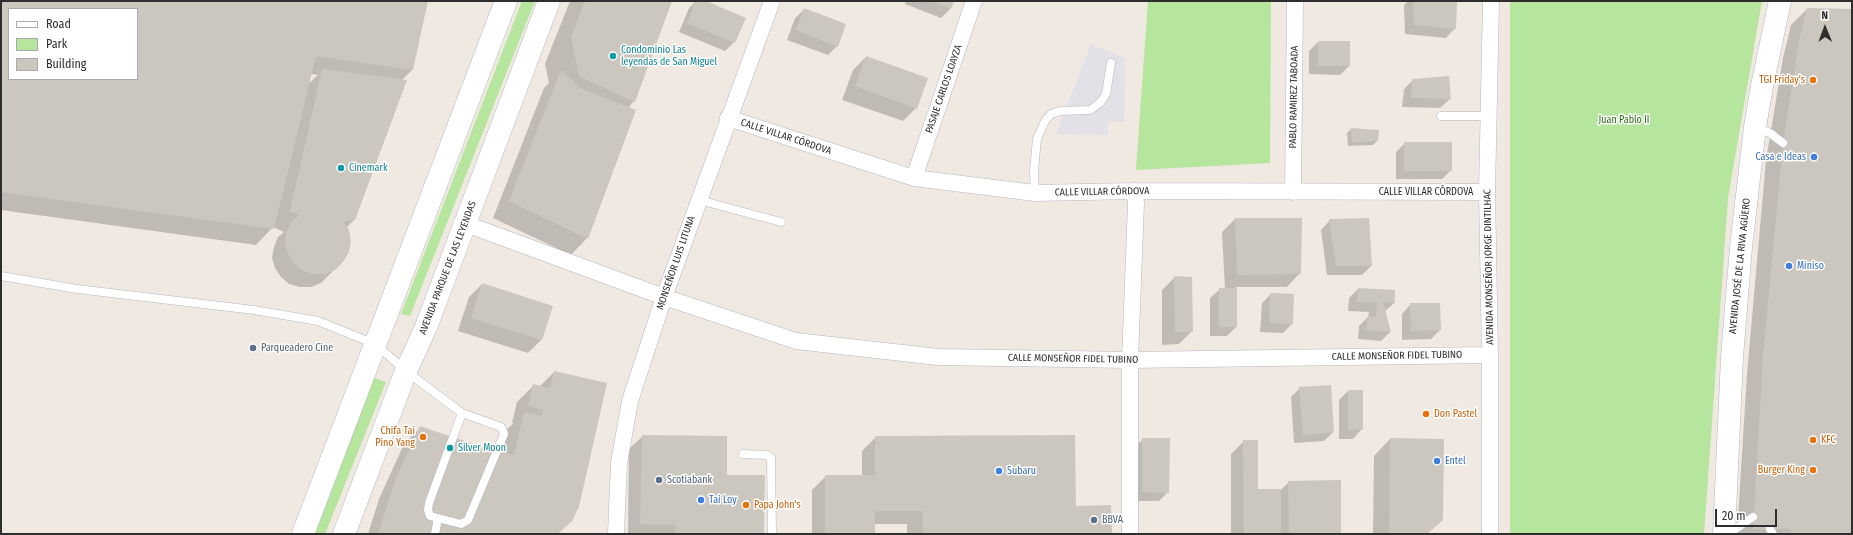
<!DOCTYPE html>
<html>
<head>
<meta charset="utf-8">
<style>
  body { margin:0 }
  #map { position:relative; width:1853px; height:535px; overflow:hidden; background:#efe9e1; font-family:"Fira Sans Condensed",sans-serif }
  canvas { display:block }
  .frame { position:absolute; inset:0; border:2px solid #2e2e2e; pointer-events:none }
  .legend { position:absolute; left:8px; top:8px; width:130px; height:72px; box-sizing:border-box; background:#fff; border:1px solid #ababab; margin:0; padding:5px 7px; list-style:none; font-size:12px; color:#2e2e2e }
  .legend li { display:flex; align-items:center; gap:8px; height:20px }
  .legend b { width:20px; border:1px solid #ababab }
  .north { position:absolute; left:1805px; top:8px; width:40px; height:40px; -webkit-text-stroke:3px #fff; paint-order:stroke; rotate:359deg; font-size:11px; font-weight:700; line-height:16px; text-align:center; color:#2e2e2e }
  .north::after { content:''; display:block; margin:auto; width:14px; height:18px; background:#2e2e2e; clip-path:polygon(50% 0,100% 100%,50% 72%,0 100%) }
  .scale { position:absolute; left:1715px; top:509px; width:62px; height:18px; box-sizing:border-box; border:2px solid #2e2e2e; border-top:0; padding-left:5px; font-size:12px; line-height:14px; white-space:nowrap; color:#2e2e2e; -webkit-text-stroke:3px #fff; paint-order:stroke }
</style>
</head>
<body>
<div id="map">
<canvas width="1853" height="535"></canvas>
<div class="frame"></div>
<ul class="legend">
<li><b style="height:5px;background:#fff"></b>Road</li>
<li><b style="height:11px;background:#b6e59e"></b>Park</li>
<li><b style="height:11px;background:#cbc7bf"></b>Building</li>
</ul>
<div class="north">N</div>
<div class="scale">20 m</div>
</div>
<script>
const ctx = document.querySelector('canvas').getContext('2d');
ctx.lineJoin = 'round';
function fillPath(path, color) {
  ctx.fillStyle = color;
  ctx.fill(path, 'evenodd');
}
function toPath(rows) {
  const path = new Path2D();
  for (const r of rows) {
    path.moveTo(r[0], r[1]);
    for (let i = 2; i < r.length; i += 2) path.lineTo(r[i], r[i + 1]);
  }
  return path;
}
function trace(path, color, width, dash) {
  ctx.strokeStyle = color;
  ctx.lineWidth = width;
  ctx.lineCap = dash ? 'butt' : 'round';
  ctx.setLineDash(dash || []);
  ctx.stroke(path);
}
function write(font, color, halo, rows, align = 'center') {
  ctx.font = font + ' "Fira Sans Condensed",sans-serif';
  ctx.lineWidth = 3;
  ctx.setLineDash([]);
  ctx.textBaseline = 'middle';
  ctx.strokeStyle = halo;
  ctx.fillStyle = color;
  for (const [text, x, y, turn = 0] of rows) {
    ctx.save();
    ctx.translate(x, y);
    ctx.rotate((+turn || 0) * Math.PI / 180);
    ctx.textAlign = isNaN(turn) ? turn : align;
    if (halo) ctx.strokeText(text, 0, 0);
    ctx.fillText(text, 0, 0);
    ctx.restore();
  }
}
fillPath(toPath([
  [1091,44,1125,58,1124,122,1108,122,1108,135,1056,134]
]), '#e3e1e8');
fillPath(toPath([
  [522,1,535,1,410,316,401,314],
  [1148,1,1271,1,1270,163,1136,170],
  [1510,1,1762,1,1728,198,1704,534,1510,534],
  [371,377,386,382,325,534,308,534]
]), '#b6e59e');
fillPath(toPath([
  [1,1,427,1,412,70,402,80,354,220,346,228,343,261,321,283,311,287,300,287,289,284,281,277,275,268,272,258,274,247,278,237,284,232,273,227,256,245,1,210],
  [9,9,137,9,137,79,9,79],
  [311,74,318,75,308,84],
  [570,1,671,1,634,101,628,108,587,238,571,255,493,218,544,88,549,83,545,64],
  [696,1,704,1,734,42,725,51,679,32,689,8],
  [906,1,953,1,950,9,941,18,905,4],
  [1408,1,1449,1,1455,28,1446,38,1405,34,1404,5],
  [805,9,837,46,828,55,787,40,795,18],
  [1807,9,1852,10,1852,534,1737,534,1747,374,1766,160,1783,58,1791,25],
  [1318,42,1349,66,1340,75,1309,74,1309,51],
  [866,57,916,108,903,121,842,100,853,70],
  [1413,80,1450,99,1440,108,1402,107,1404,89],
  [1351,129,1377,141,1373,145,1348,146,1347,133],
  [1405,143,1451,170,1442,179,1396,179,1396,152],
  [1235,219,1300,273,1287,287,1236,287,1236,327,1227,336,1210,336,1210,298,1220,289,1225,289,1222,232],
  [1330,220,1371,266,1362,275,1327,275,1321,230],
  [1175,277,1192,331,1179,344,1162,345,1162,290],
  [482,284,552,306,541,340,528,353,458,331,469,297],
  [1358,289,1394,303,1384,312,1390,332,1381,341,1358,339,1359,326,1368,317,1369,312,1348,311,1349,298],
  [1271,294,1292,324,1283,333,1260,332,1262,303],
  [1411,304,1440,330,1431,339,1402,340,1402,314],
  [554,372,558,534,368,534,379,499,404,444,421,427,502,453,507,429,514,423,512,423,517,402,534,385,540,386],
  [1300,388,1333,432,1324,441,1294,443,1291,397],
  [1348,391,1362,429,1353,439,1339,439,1339,400],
  [643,436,726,476,763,534,628,534,629,449],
  [876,437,1075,508,1111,534,907,534,907,524,874,524,874,534,812,534,812,490,826,476,862,476,862,451],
  [1143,439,1168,492,1159,501,1133,501,1134,448],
  [1390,439,1442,519,1427,534,1373,534,1374,456],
  [1244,441,1257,490,1281,490,1289,482,1340,534,1231,534,1231,454]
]), '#0003');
fillPath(toPath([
  [1,1,428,1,413,70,316,56,274,229,1,192],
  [9,9,137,9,137,79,9,79],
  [585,1,672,1,635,102,579,76,571,37],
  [696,1,706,1,746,18,735,43,687,23],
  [929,1,954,1,951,9],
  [1413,1,1457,1,1456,29,1414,25],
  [804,8,846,24,838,47,796,30],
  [1807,8,1852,9,1852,534,1791,534,1791,529,1753,529,1763,357,1783,143,1799,41],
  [1318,41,1350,41,1350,66,1318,66],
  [866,56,928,78,917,109,855,86],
  [322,69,407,80,355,220,343,221,349,230,351,241,349,252,343,262,335,270,325,274,313,274,303,271,294,264,288,254,285,244,286,233,291,222,299,215,290,211],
  [561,70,580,88,636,110,588,239,509,201],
  [1449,76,1451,99,1411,98,1412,79],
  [1351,128,1379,130,1378,141,1352,142],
  [1404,142,1452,142,1452,171,1404,171],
  [1235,218,1302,218,1301,274,1237,275],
  [1369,218,1372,266,1336,266,1329,219],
  [1174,276,1192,277,1193,332,1175,332],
  [482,283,553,306,542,340,471,318],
  [1219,288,1237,288,1237,327,1219,327],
  [1358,288,1395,290,1395,303,1383,302,1391,332,1366,330,1368,316,1376,317,1377,303,1357,302],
  [1270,293,1294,294,1293,324,1269,323],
  [1410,303,1440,303,1441,330,1411,331],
  [554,371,607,383,579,507,572,521,558,534,378,534,395,481,420,426,466,442,514,455,524,412,542,416,543,410,528,406,533,384,550,388],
  [1331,385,1334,432,1303,435,1299,387],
  [1348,390,1363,390,1363,430,1348,430],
  [642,435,727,436,727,475,765,475,764,534,675,534,675,525,640,524],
  [1075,435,1076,506,1111,505,1112,534,923,534,923,511,875,511,875,534,825,534,825,475,875,475,875,436],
  [1142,438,1170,438,1169,493,1142,492],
  [1390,438,1444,439,1443,520,1427,534,1389,534],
  [1243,440,1258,440,1258,489,1281,489,1281,534,1244,534],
  [1341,480,1341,534,1289,534,1288,481]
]), '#cbc7bf');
const lane = toPath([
  [1441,116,1489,116],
  [1756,127,1770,133,1783,143],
  [1035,193,1034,170,1037,139,1045,121,1051,114,1060,111,1090,110,1100,103,1106,94,1111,63],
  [699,200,781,222],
  [1,276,77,289,254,310,318,321,375,344,406,371,451,405,462,413,501,427,503,431,504,434,468,520,461,524,430,516,428,510,429,503,462,413],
  [743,454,767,455,771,458,772,534],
  [1770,529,1773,534],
  [435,534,438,518],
  [1728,534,1753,517]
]);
const street = toPath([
  [728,118,914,178,1035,193,1134,191,1487,192],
  [914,178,974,1],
  [1293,192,1295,1],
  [466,224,664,297,796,341,938,357,1130,360,1490,355],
  [616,534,619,463,630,401,664,297,772,1],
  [1130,534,1130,360,1136,203,1134,191],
  [1490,534,1490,355,1487,192,1491,1]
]);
const secondary = toPath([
  [303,534,506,1],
  [344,534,406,371,426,327,549,1],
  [1724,534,1732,357,1741,247,1755,127,1762,86,1780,1]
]);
trace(lane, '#b4b7c1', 9);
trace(street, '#b4b7c1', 17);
trace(secondary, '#b4b7c1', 23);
trace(lane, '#fff', 8);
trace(street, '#fff', 16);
trace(secondary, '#fff', 22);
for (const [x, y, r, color] of [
  [613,56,4,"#0f9aa8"],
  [1813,80,4,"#e8710a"],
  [1814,157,4,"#3f7fe0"],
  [341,168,4,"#0f9aa8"],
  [1789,266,4,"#3f7fe0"],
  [253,348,4,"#5c6f8a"],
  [1426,414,4,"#e8710a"],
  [423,437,4,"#e8710a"],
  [1813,440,4,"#e8710a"],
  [450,448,4,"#0f9aa8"],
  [1437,461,4,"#3f7fe0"],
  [1813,470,4,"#e8710a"],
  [999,471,4,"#3f7fe0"],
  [659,480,4,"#5c6f8a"],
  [701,500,4,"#3f7fe0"],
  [746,505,4,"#e8710a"],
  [1094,520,4,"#5c6f8a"]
]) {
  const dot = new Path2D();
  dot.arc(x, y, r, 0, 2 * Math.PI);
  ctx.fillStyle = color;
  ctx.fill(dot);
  trace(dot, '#fff', 1.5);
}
write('10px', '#0d838f', '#fff', [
  ["Condominio Las",621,50],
  ["leyendas de San Miguel",621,62],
  ["Cinemark",349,168],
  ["Silver Moon",458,448]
], 'left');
write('10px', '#c56008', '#fff', [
  ["TGI Friday's",1805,80],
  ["Don Pastel",1434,414,"left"],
  ["Chifa Tai",415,431],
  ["Pino Yang",415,443],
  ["KFC",1821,440,"left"],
  ["Burger King",1805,470],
  ["Papa John's",754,505,"left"]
], 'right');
write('10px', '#2e2e2e', '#fff', [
  ["PASAJE CARLOS LOAYZA",944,89,-71],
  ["PABLO RAMIREZ TABOADA",1294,97,-89],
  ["CALLE VILLAR CÓRDOVA",786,137,18],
  ["CALLE VILLAR CÓRDOVA",1102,192,-1],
  ["CALLE VILLAR CÓRDOVA",1426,192],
  ["MONSEÑOR LUIS LITUNA",676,263,-71],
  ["AVENIDA JOSÉ DE LA RIVA AGÜERO",1740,266,-84],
  ["AVENIDA MONSEÑOR JORGE DINTILHAC",1489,267,-91],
  ["AVENIDA PARQUE DE LAS LEYENDAS",448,268,-69],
  ["CALLE MONSEÑOR FIDEL TUBINO",1397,356,-1],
  ["CALLE MONSEÑOR FIDEL TUBINO",1073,359,1]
]);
write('10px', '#2c6e1b', '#fff', [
  ["Juan Pablo II",1624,120]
]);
write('10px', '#366cbe', '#fff', [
  ["Casa e Ideas",1806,157,"right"],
  ["Miniso",1797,266],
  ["Entel",1445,461],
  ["Subaru",1007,471],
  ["Tai Loy",709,500]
], 'left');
write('10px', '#4e5e75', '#fff', [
  ["Parqueadero Cine",261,348],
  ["Scotiabank",667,480],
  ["BBVA",1102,520]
], 'left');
</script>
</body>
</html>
